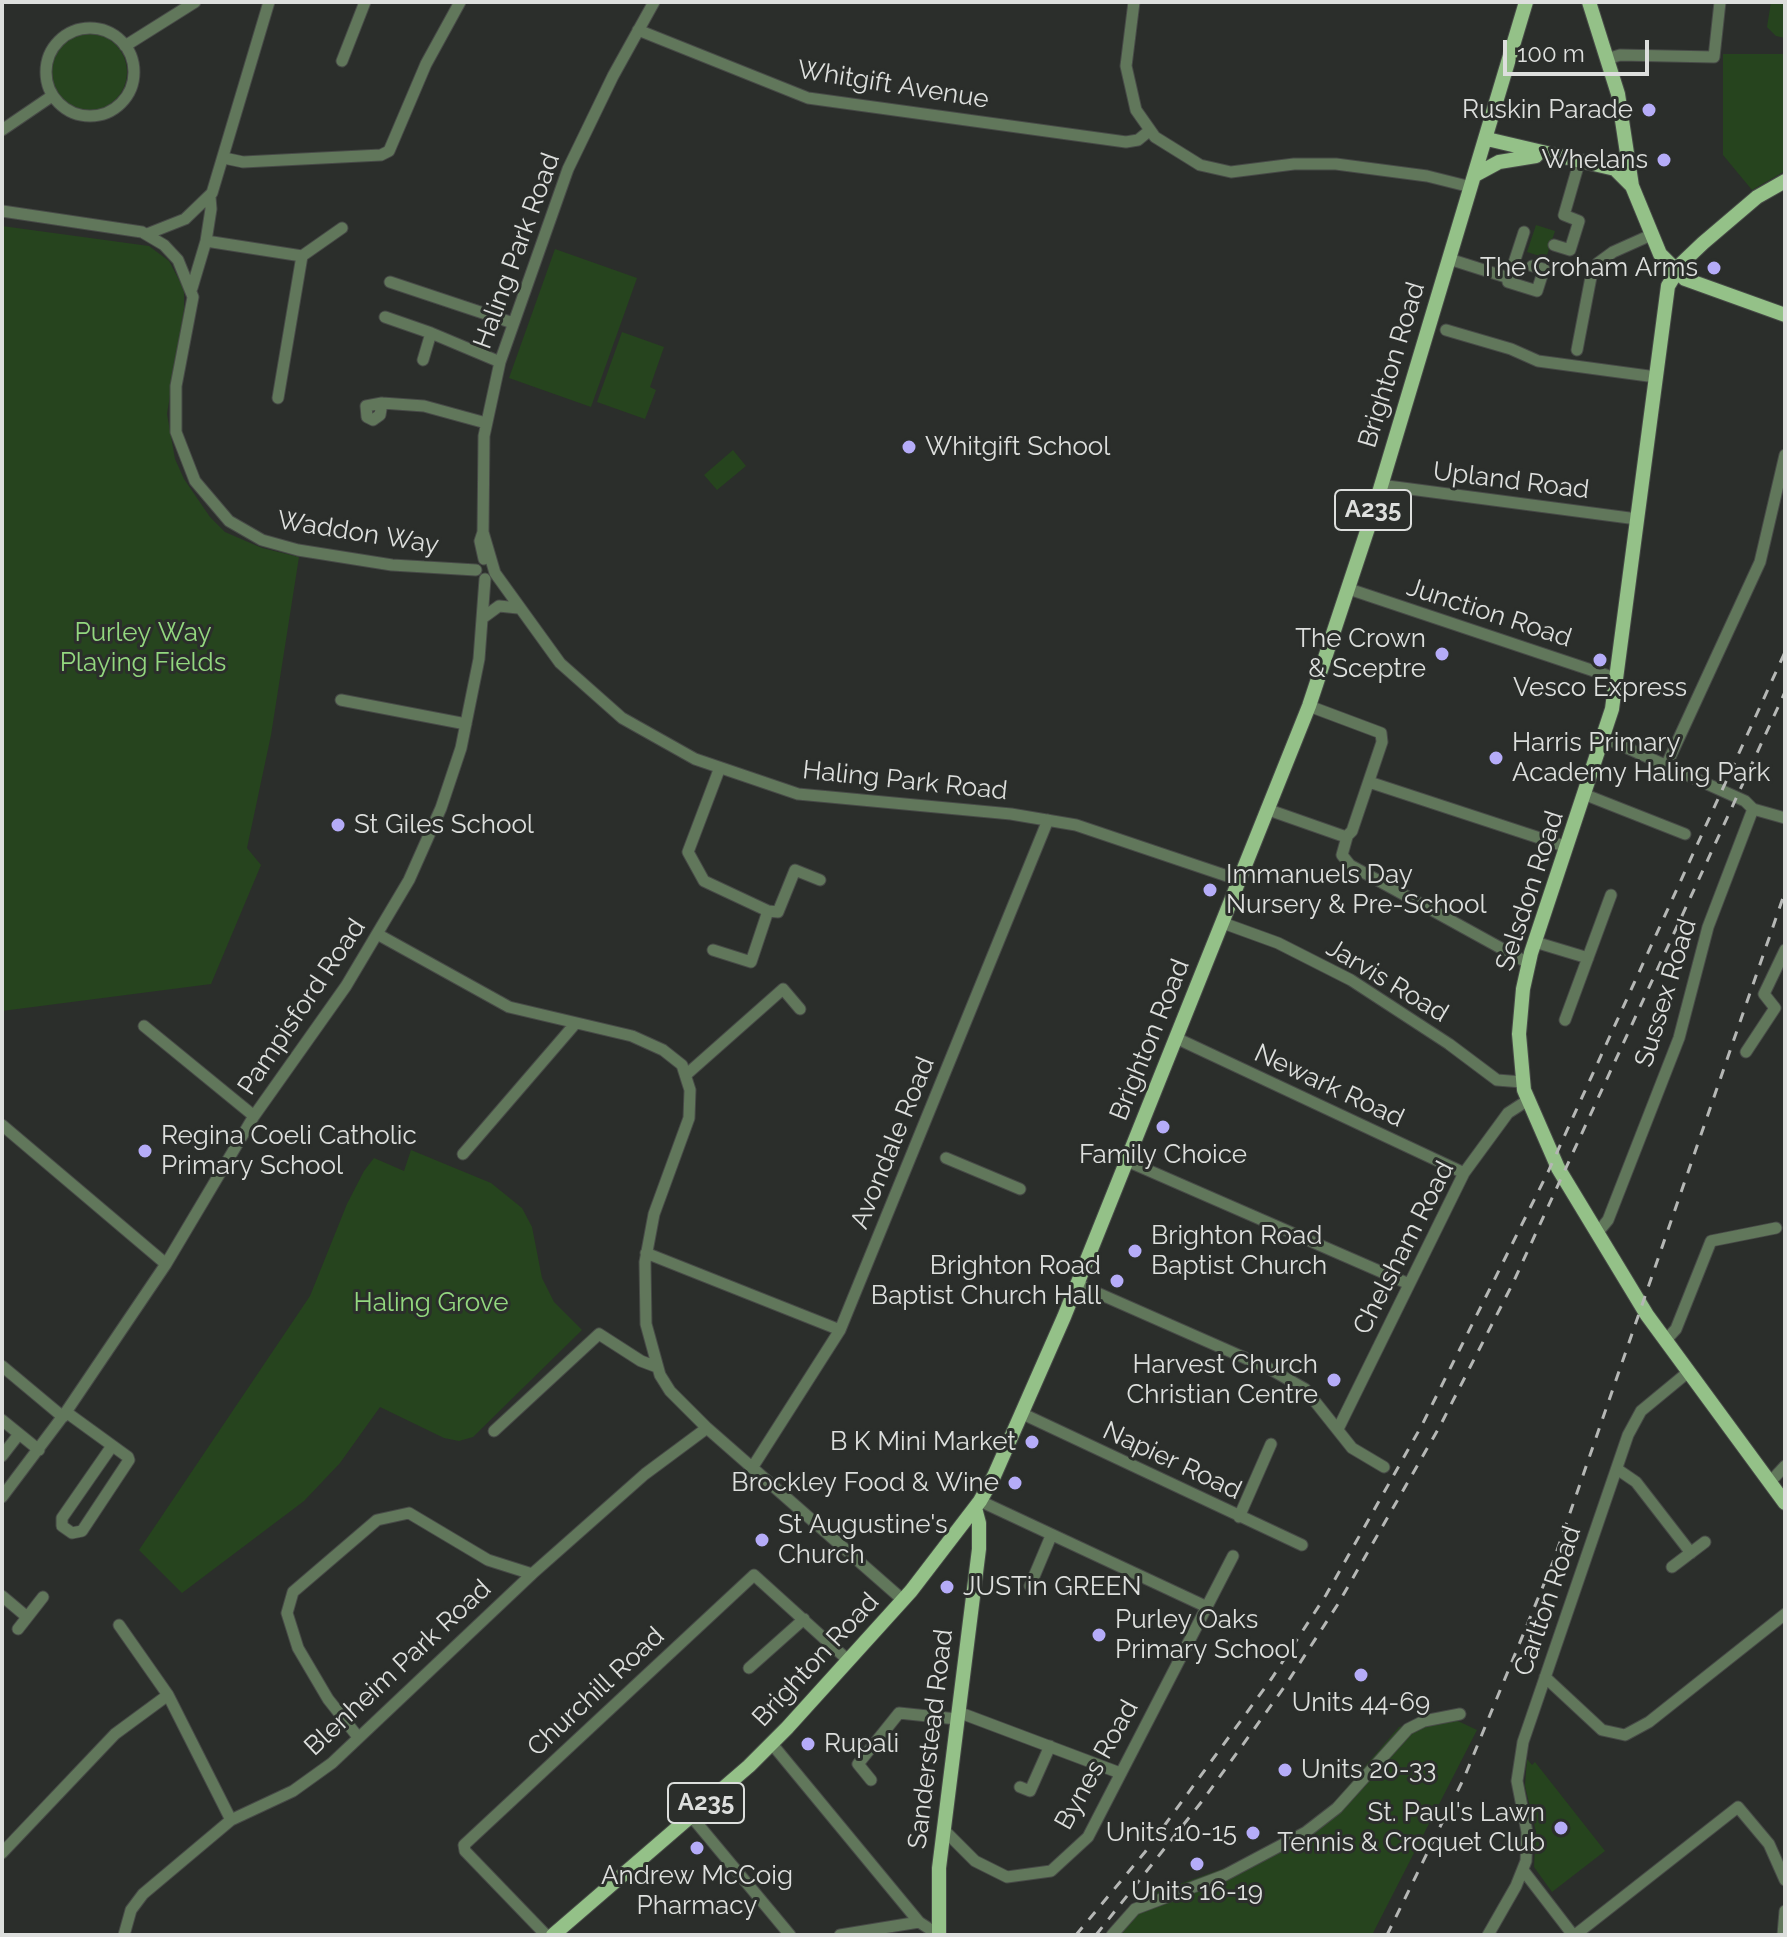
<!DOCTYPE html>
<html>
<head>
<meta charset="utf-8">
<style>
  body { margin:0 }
  #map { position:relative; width:1787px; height:1937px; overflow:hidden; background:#2b2e2b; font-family:Raleway,sans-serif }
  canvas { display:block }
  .frame { position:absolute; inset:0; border:4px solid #dddfdd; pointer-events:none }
  .scale { position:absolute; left:1503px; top:40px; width:146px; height:36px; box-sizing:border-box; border:4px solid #dddfdd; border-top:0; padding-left:10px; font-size:24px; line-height:28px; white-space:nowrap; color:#dddfdd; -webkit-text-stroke:6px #2b2e2b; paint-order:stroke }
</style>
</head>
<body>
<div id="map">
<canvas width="1787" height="1937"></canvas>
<div class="frame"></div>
<div class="scale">100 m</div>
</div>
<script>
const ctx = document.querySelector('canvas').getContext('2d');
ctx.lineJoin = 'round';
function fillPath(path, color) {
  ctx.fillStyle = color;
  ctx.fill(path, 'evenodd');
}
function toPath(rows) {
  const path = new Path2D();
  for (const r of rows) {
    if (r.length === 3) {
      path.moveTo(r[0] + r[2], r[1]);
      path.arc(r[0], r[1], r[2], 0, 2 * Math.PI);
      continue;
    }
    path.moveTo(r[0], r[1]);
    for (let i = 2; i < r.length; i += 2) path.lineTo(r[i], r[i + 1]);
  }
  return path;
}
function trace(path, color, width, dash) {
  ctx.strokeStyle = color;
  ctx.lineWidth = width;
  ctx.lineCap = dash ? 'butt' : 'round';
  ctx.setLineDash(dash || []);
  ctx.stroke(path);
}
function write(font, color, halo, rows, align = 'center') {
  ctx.font = font + ' Raleway,sans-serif';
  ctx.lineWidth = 6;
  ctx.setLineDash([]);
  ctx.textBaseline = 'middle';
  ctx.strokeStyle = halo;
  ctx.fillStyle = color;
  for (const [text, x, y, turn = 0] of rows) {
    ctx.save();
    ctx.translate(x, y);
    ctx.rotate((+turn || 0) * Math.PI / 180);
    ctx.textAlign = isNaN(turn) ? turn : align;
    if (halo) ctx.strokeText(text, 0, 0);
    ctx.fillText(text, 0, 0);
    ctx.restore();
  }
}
fillPath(toPath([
  [1771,2,1785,2,1785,38,1776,36,1767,27],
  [88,72,39],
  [1723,54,1785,54,1785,171,1752,190,1723,155],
  [1536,225,1555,231,1546,258,1527,252],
  [2,226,149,246,169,261,184,289,184,309,167,414,175,459,184,479,210,517,225,532,262,548,299,557,271,735,247,848,261,865,211,984,2,1011],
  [555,249,637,278,591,407,509,378],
  [622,332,664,347,650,387,656,390,645,419,597,402],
  [733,450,746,466,717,490,704,475],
  [411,1150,491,1183,522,1208,532,1227,542,1278,554,1302,582,1330,473,1437,459,1441,444,1438,380,1407,340,1463,304,1501,182,1593,139,1550,310,1296,347,1204,364,1171,374,1158,404,1171],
  [1443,1714,1477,1730,1372,1935,1108,1935,1138,1899,1241,1862,1322,1816,1399,1727],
  [1527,1759,1532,1765,1535,1762,1605,1851,1552,1892,1534,1867,1536,1832,1525,1786]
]), '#26441e');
const minor = toPath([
  [1134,2,1126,66,1136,110,1155,137,1200,165,1231,172,1294,164,1336,164,1427,176,1471,187],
  [90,72,44],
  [638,30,808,98,1126,142,1138,140,1149,131],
  [125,46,195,2],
  [1607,59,1620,55,1714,57,1720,2],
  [342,61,365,2],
  [2,130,52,96],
  [224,158,243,162,381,155,389,151,426,64,460,2],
  [2,211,142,232,164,245,178,260,193,297,176,386,176,432,195,481,229,521,262,540,298,550,392,565,476,570],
  [147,234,185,219,212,193,269,2],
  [206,241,302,256,278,398],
  [1554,245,1570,250,1579,221,1564,215,1579,163],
  [302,256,342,228],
  [1449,259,1509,278,1524,232],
  [1509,278,1508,282,1537,291,1544,269,1532,266],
  [390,282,513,323],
  [192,288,206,241,211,209,210,197],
  [385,317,431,333],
  [1446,330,1511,349,1538,361,1656,377],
  [1577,350,1591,277,1598,263,1613,252,1651,235],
  [423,360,431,333,500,362],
  [382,403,380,415,373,420,367,417,366,406,382,403,424,406,486,423],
  [1380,485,1637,519],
  [483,532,495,573,560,663,622,718,695,759,798,794,1011,814,1076,825,1239,880],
  [484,559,480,541,483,532,484,436,500,362,568,169,613,76,654,2],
  [1349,589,1615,678],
  [484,617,499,606,518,608],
  [341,700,466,724],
  [1605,738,1745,801,1753,809,1785,818],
  [1666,766,1760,562,1785,455],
  [719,770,688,852,704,881,768,911,778,912,795,870,820,880],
  [1369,782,1567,847],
  [1586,795,1685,834],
  [1269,810,1346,837,1352,831,1382,742,1381,733,1309,706],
  [1347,837,1342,855,1350,865,1528,963],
  [1223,923,1278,943,1351,980,1449,1044,1497,1080,1522,1082],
  [379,935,509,1007,632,1036,663,1050,682,1065,690,1090,689,1118,654,1214,645,1262,646,1324,660,1375,670,1391,707,1428,903,1600],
  [1535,942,1588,958],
  [713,950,751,962,768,911],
  [1565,1020,1611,895],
  [144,1026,254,1116],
  [1176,1038,1464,1173],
  [1746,1052,1775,1008,1764,994,1785,950],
  [687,1074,783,989,800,1009],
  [2,1125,166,1264],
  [463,1154,575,1024],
  [946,1158,1020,1189],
  [1127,1161,1409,1284],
  [1598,1232,1608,1220,1679,1038,1708,927,1753,809],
  [646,1253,840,1330],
  [1077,1284,1270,1369,1305,1389,1352,1448,1384,1467],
  [1665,1341,1676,1329,1711,1241,1776,1228],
  [2,1366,63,1417],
  [66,1412,128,1457,129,1460,82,1531,72,1533,62,1526,62,1518,112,1446],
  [1023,1414,1302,1545],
  [2,1420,39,1450],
  [1338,1429,1464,1173,1508,1113,1528,1100],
  [494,1431,599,1334,641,1361,657,1367],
  [2,1456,19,1434],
  [752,1468,840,1330,1048,820],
  [1617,1469,1636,1482,1691,1553],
  [1770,1482,1785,1466],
  [2,1497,66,1412,166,1264,254,1116,346,986,409,880,441,808,461,748,479,659,485,579],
  [980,1501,1207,1607],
  [1239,1517,1271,1444],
  [1672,1567,1705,1542],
  [1030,1586,1051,1536],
  [2,1596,27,1617],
  [119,1625,168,1695,231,1820],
  [18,1629,43,1597],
  [749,1668,804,1619],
  [1545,1677,1602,1730,1625,1735,1649,1722,1785,1614],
  [958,1712,1120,1773],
  [358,1737,328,1699,298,1648,287,1613,293,1592,377,1520,409,1513,488,1560,532,1574],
  [772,1744,919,1922,939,1935],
  [871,1780,858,1764,899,1713,957,1719],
  [1020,1787,1030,1791,1050,1746],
  [691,1816,790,1935],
  [944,1830,975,1861,1007,1877,1051,1871,1088,1837,1233,1556],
  [2,1853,115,1734,168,1695],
  [1523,1870,1573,1935],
  [124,1935,131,1910,143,1894,231,1820,293,1791,332,1763,532,1574,645,1474,707,1428],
  [546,1935,465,1851,464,1845,754,1575,849,1661],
  [840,1935,919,1922],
  [1112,1935,1135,1909,1225,1875,1306,1832,1337,1808,1408,1729,1424,1721,1460,1714],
  [1488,1935,1516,1886,1526,1861,1527,1832,1517,1781,1523,1742,1628,1435,1641,1411,1687,1373],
  [1575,1935,1738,1807,1769,1844,1785,1880],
  [1783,1935,1785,1911]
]);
const major = toPath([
  [1589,2,1618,94,1632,186,1660,254,1685,279,1785,315],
  [1487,139,1615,169,1632,186],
  [1475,175,1499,162,1536,156],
  [1785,181,1757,197,1703,243,1682,263,1668,286,1612,709,1531,953,1523,989,1519,1034,1524,1090,1558,1168,1647,1315,1785,1503],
  [553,1935,749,1766,787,1728,911,1591,980,1501,994,1476,1064,1317,1309,706,1372,516,1526,2],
  [939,1935,939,1868,979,1549,979,1523,975,1508]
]);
trace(minor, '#474a47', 13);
trace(major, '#474a47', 16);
trace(minor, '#61775b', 11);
trace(major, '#94c188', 14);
trace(toPath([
  [1076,1935,1145,1852,1272,1678,1326,1595,1422,1425,1548,1172,1785,652],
  [1096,1935,1203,1800,1285,1686,1338,1604,1440,1426,1512,1285,1785,692],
  [1387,1935,1464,1778,1553,1562,1785,892]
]), '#b5b7b5', 3, [10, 10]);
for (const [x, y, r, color] of [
  [1649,110,8,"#b5acf8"],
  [1664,160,8,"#b5acf8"],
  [1714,268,8,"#b5acf8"],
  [909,447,8,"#b5acf8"],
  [1442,654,8,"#b5acf8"],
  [1600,660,8,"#b5acf8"],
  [1496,758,8,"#b5acf8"],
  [338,825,8,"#b5acf8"],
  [1210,890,8,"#b5acf8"],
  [1163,1127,8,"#b5acf8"],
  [145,1151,8,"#b5acf8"],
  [1135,1251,8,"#b5acf8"],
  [1117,1281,8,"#b5acf8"],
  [1334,1380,8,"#b5acf8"],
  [1032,1442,8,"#b5acf8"],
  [1015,1483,8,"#b5acf8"],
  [762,1540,8,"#b5acf8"],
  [947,1587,8,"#b5acf8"],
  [1099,1635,8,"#b5acf8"],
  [1361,1675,8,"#b5acf8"],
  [808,1744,8,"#b5acf8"],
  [1285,1770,8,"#b5acf8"],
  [1561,1828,8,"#b5acf8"],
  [1253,1833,8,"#b5acf8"],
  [697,1848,8,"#b5acf8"],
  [1197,1864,8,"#b5acf8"]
]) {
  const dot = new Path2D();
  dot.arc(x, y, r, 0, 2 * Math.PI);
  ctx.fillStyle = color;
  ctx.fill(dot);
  trace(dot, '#2b2e2b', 3);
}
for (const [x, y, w] of [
  [1373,510,76],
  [706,1803,76]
]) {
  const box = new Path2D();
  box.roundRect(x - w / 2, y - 20, w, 40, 6);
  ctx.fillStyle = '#2b2e2b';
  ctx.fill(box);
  trace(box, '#dddfdd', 2);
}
write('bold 24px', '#dddfdd', null, [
  ["A235",1373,510],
  ["A235",706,1803]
]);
write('26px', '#dddfdd', '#2b2e2b', [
  ["Whitgift Avenue",893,85,9],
  ["Haling Park Road",517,251,-70],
  ["Brighton Road",1392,365,-73],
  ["Upland Road",1511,481,7],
  ["Waddon Way",358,533,9],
  ["Junction Road",1489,613,18],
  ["Haling Park Road",905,781,6],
  ["Selsdon Road",1530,891,-72],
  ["Jarvis Road",1387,981,31],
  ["Sussex Road",1666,993,-73],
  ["Pampisford Road",302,1007,-56],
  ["Brighton Road",1150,1040,-68],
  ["Newark Road",1329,1086,25],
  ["Avondale Road",893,1143,-68],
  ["Chelsham Road",1404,1248,-63],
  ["Napier Road",1172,1461,25],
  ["Carlton Road",1548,1601,-71],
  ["Brighton Road",816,1660,-47],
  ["Blenheim Park Road",398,1668,-43],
  ["Churchill Road",596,1692,-43],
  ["Sanderstead Road",931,1739,-83],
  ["Bynes Road",1097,1765,-61]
]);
write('26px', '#dddfdd', '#2b2e2b', [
  ["Ruskin Parade",1633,110,"right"],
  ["Whelans",1648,160,"right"],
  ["The Croham Arms",1698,268,"right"],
  ["Whitgift School",925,447],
  ["The Crown",1426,639,"right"],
  ["& Sceptre",1426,669,"right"],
  ["Vesco Express",1600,688,"center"],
  ["Harris Primary",1512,743],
  ["Academy Haling Park",1512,773],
  ["St Giles School",354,825],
  ["Immanuels Day",1226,875],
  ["Nursery & Pre-School",1226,905],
  ["Regina Coeli Catholic",161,1136],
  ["Primary School",161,1166],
  ["Family Choice",1163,1155,"center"],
  ["Brighton Road",1151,1236],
  ["Baptist Church",1151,1266],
  ["Brighton Road",1101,1266,"right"],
  ["Baptist Church Hall",1101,1296,"right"],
  ["Harvest Church",1318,1365,"right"],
  ["Christian Centre",1318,1395,"right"],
  ["B K Mini Market",1016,1442,"right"],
  ["Brockley Food & Wine",999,1483,"right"],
  ["St Augustine's",778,1525],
  ["Church",778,1555],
  ["JUSTin GREEN",963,1587],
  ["Purley Oaks",1115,1620],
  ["Primary School",1115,1650],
  ["Units 44-69",1361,1703,"center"],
  ["Rupali",824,1744],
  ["Units 20-33",1301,1770],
  ["St. Paul's Lawn",1545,1813,"right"],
  ["Tennis & Croquet Club",1545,1843,"right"],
  ["Units 10-15",1237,1833,"right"],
  ["Andrew McCoig",697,1876,"center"],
  ["Pharmacy",697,1906,"center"],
  ["Units 16-19",1197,1892,"center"]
], 'left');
write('26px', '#93d87f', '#2b2e2b', [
  ["Purley Way",143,633],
  ["Playing Fields",143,663],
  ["Haling Grove",431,1303]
]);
</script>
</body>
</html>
